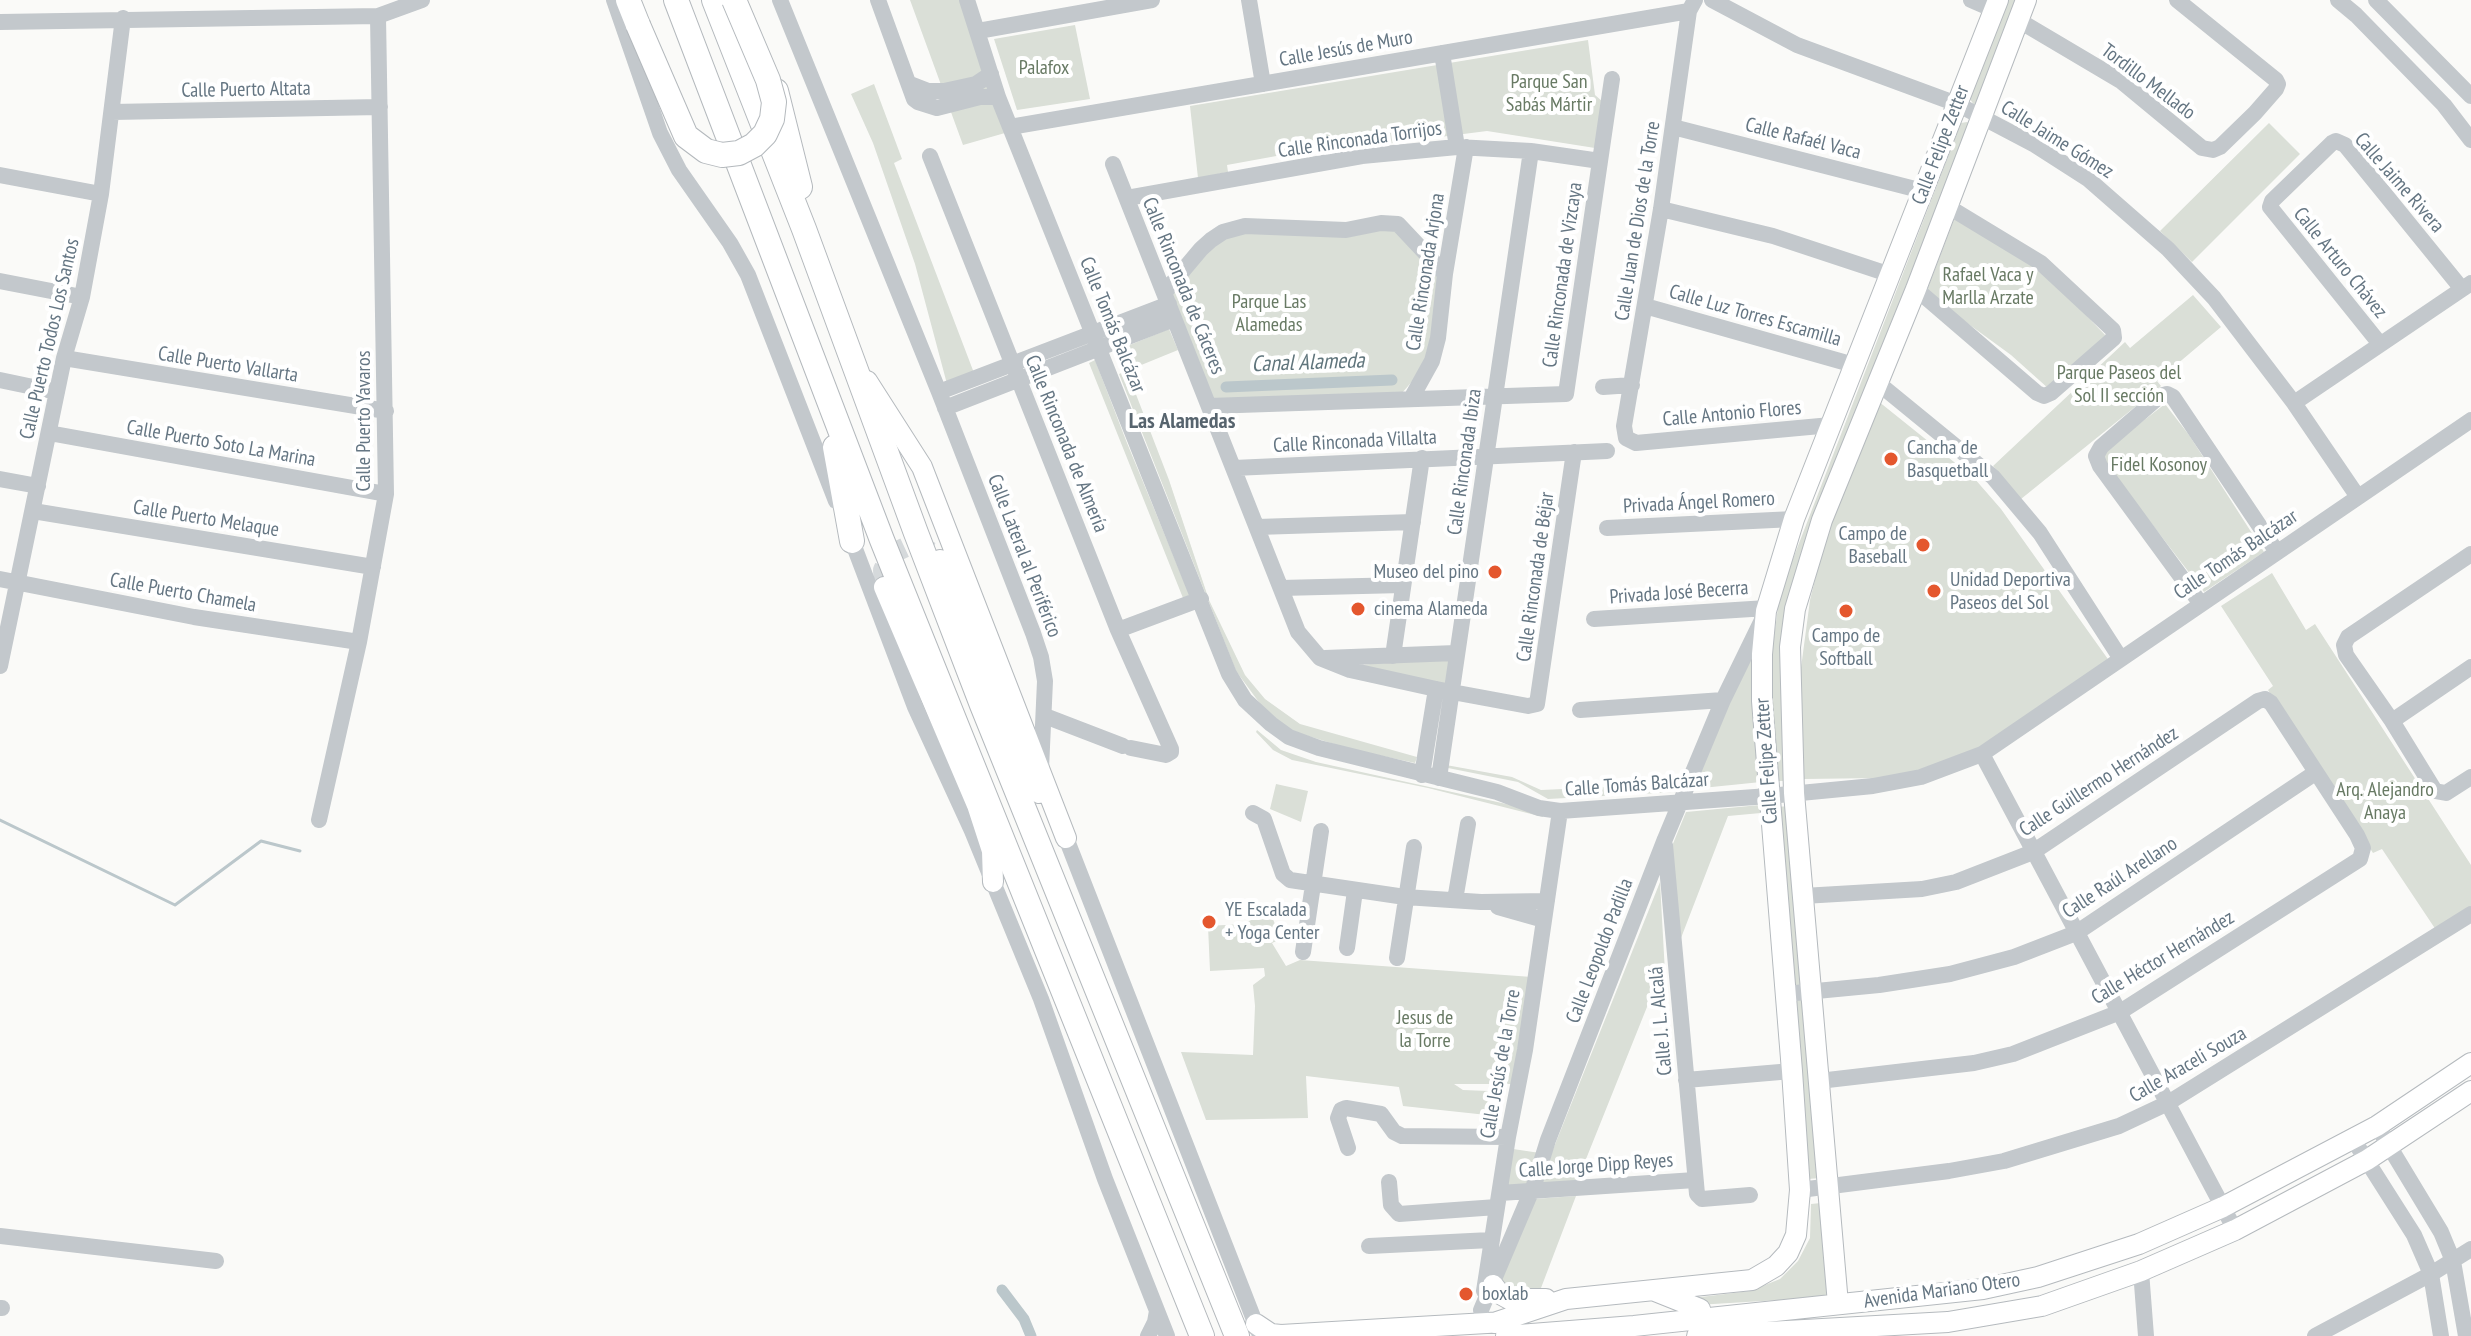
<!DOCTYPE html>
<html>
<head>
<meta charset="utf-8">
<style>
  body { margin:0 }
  canvas { display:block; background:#fafaf8 }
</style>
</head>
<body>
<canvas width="2471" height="1336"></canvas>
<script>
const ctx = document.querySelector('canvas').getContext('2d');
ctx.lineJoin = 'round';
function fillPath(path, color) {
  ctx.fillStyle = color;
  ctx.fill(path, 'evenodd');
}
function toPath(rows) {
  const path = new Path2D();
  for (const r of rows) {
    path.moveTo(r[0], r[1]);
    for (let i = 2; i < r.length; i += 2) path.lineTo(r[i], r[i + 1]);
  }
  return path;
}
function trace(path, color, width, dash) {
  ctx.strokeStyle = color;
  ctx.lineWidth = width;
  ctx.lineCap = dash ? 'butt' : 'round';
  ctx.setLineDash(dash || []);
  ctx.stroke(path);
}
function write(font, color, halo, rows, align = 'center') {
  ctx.font = font + ' "PT Sans Narrow",sans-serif';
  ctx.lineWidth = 8;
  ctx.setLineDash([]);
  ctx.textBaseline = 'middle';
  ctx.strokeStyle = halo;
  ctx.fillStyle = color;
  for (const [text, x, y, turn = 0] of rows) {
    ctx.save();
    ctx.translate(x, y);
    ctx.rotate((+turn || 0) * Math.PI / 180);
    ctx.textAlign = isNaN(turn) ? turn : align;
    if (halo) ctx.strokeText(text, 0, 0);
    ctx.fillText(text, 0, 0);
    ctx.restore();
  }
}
fillPath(toPath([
  [910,0,961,0,1005,133,963,145],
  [2009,0,2021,0,1977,105,1974,105,1970,99],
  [1075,25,1090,99,1017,110,994,39],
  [1588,40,1595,95,1603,102,1595,148,1487,131,1377,145,1375,138,1227,165,1228,172,1198,178,1190,106],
  [874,84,902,159,894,163,974,373,947,384,915,264,873,143,851,94],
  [1967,122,1970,124,1785,637,1781,690,1787,777,1784,781,1778,781,1770,720,1772,653,1778,607,1786,577,1961,123],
  [2269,123,2300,154,2192,262,2160,231],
  [1955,217,2007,247,2055,283,2107,337,2049,389,2011,355,1926,293],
  [1393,225,1445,282,1422,370,1402,393,1212,400,1172,294,1204,251,1233,230],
  [2193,295,2221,327,2157,381,2161,386,2021,499,1993,466,2125,342,2130,348],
  [1169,329,1178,350,1129,370,1120,349],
  [1095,360,1127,443,1190,596,1183,598,1089,363],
  [1127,371,1169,480,1209,600,1245,675,1265,699,1300,724,1417,757,1415,763,1350,749,1286,729,1264,709,1236,671,1119,374],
  [1878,401,1974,478,2001,509,2110,662,1980,749,1939,766,1881,778,1804,779,1799,683,1810,600,1825,540],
  [2165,404,2189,435,2264,552,2204,592,2099,455],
  [2272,573,2306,630,2315,624,2471,865,2471,906,2436,930,2382,849,2373,853,2268,690,2273,686,2221,606],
  [1752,649,1761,782,1692,789],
  [1449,657,1447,691,1350,666,1443,657],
  [1257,730,1281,750,1316,762,1511,805,1543,815,1543,817,1428,788,1292,760,1273,750,1256,732],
  [1446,765,1512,777,1541,790,1676,784,1677,792,1548,799,1518,782,1443,767],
  [1276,784,1308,791,1301,822,1270,809],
  [1760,805,1761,813,1728,816,1681,938,1672,846,1686,812],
  [1789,806,1804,987,1792,988,1777,807],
  [1660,882,1666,991,1653,992,1576,1184,1538,1187],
  [1270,912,1281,939,1272,943,1286,966,1300,960,1532,977,1516,1084,1454,1084,1463,1090,1488,1091,1487,1115,1403,1106,1399,1087,1306,1076,1308,1118,1206,1120,1181,1052,1253,1055,1255,1006,1253,985,1265,976,1264,968,1210,971,1208,926,1242,924],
  [1793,1000,1805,1000,1820,1178,1808,1179],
  [1513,1149,1540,1153,1527,1188,1506,1189],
  [1576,1196,1541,1288,1504,1289,1500,1280,1534,1199],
  [1821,1203,1828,1297,1697,1305,1685,1299,1750,1291,1780,1279,1798,1261,1810,1238,1811,1204]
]), '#dadfd7');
trace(toPath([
  [0,820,175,905,261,841,300,851]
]), '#bbc7cb', 3);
trace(toPath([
  [1226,387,1392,380],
  [1002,1290,1024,1319,1031,1336]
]), '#bbc7cb', 11);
trace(toPath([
  [884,587,883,570,891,554,908,546,917,545,931,552]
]), '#d5d9db', 20, [20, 10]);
const major = toPath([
  [867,381,922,467,1066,838],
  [940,560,1016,754,1039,793],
  [884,587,977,805,992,851,993,882],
  [1493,1285,1500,1294,1509,1299,1546,1299],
  [1655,1291,1700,1309],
  [1838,1304,1794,793,1790,647,1795,609,1822,520,1916,289,2026,0],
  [1494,1323,1566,1299,1752,1280,1776,1266,1788,1253,1796,1235,1800,1190,1792,1071,1762,701,1762,654,1766,611,1794,519,1998,0],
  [1256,1324,1271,1334,1281,1335,1504,1322],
  [1506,1336,1634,1326,1983,1289,2038,1277,2139,1244,2223,1207,2377,1126,2471,1063],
  [1697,1336,1948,1322,2042,1306,2141,1271,2235,1230,2367,1160,2471,1091]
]);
const highway = toPath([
  [628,0,638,25],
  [676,0,882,540,1202,1336],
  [714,0,804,229,916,533,982,705,1237,1336],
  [776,91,800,187],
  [835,447,852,541]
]);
trace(major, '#b5babe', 22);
trace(highway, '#b4b9bd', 26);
trace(toPath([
  [614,0,660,133,679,170,730,243,748,275,836,501],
  [780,0,939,392,1033,633,1041,657,1045,681,1041,769],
  [878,0,914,99,918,102,937,108,980,97,998,97],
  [967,0,998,97,1229,674,1245,700,1271,724,1289,737,1319,748,1497,792,1539,808,1560,811,1769,796,1873,786,1921,777,1982,754,2471,420],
  [1249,0,1263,84],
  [1695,0,1689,11,1661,209,1624,426,1626,438,1636,443,1831,425],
  [1712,0,1797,45,1957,104,2035,145,2088,179,2168,249,2214,298,2294,403,2358,497],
  [1971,0,1994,10],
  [2338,0,2356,15,2444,105,2471,140],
  [2376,0,2471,96],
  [2018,20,2121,81,2202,148,2213,150,2220,147,2255,113,2276,89,2278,84,2276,80,2177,0],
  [0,22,378,16,422,0],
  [978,31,1152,0],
  [1442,53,1457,147],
  [910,84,928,91,944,91,976,84,991,74],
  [112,112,380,107],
  [1010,127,1689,11],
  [1673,127,1923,191],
  [930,156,1118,630,1171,749,1171,752,1166,755,1131,748],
  [1113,164,1298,632,1320,658,1350,670,1436,689,1528,706,1537,704,1574,452],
  [0,175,101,194],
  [1127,198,1362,156,1457,147,1531,151,1600,161],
  [1661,209,1773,236,1891,275],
  [0,281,82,297],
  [1916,289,2037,393,2044,396,2051,393,2114,338,2113,330,2041,263,1947,206],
  [1164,293,1201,249,1211,240,1223,232,1245,226,1346,230,1381,223,1398,224,1445,274],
  [1645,306,1854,365],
  [2380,344,2270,207,2272,201,2332,143,2336,141,2345,145,2462,289],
  [64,358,386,411],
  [0,380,57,392],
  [1878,383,1993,477,2040,533,2121,659],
  [1603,387,1632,385],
  [939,392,1169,304],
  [1412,397,1432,361,1438,338,1445,274,1466,147],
  [2294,403,2471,283],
  [1209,406,1566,394,1612,79],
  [945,408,1174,319],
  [49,433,386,494],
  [1234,468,1607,451],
  [0,479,38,486],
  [33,511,373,567],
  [1257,527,1413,522],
  [1607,528,1794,519],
  [849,533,915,707,972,831,1041,999,1105,1179,1167,1336],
  [2471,554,2348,637,2344,645,2346,655,2392,721,2435,791,2446,793,2471,777],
  [0,579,194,617,359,642],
  [1281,588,1403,585],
  [2201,604,2100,466,2096,456,2101,447,2160,396,2167,394,2173,397,2277,552],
  [1594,619,1767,608],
  [1118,630,1201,599],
  [1393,656,1422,458],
  [1325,658,1456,653],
  [0,666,64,358,82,297,101,194,123,18],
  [1580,710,1723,700],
  [1045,716,1123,746],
  [2392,721,2471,667],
  [1982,754,2235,1230],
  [1422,775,1436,689],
  [1439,778,1531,151],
  [1253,813,1264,819,1283,874,1290,880,1405,897,1481,902,1547,901],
  [319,820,359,642,386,494,378,16],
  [1066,838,1260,1335],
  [1665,845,1697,1194,1702,1199,1750,1195],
  [1803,896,1922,889,1956,882,2033,852,2258,701,2265,699,2271,703,2357,835,2363,848,2360,859,2120,1012,2013,1054,1974,1063,1819,1081],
  [1455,900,1468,824],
  [1498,907,1544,920],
  [1347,948,1355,891],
  [1303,952,1321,831],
  [1397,958,1414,847],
  [1785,994,1879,985,1950,974,2014,957,2076,933,2315,773],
  [1686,1080,1792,1071],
  [2377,1126,2441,1232,2453,1261,2466,1336],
  [2353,1139,2414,1235,2431,1274,2441,1336],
  [1348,1148,1338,1118,1341,1110,1346,1108,1381,1114,1394,1132,1402,1136,1508,1137],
  [1389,1182,1391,1205,1399,1214,1497,1207],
  [1800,1190,1949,1171,2004,1161,2119,1126,2168,1103,2471,914],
  [1500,1193,1695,1180],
  [0,1236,216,1261],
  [1369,1246,1491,1240],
  [2141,1271,2146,1336],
  [1484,1291,1508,1137,1525,1050,1560,811],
  [0,1308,2,1308],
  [1481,1310,1534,1185,1548,1140,1665,839,1723,700,1762,620],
  [1148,1336,1155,1322,1157,1311],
  [2315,1336,2431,1274,2471,1249]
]), '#c3c8cc', 16);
trace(major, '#fff', 20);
trace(highway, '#fff', 24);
const highwayBridge = toPath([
  [638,25,686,136,706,151,722,155,739,153,754,145,765,134,772,119,774,102,768,80,734,0]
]);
trace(highwayBridge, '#b4b9bd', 26, []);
trace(highwayBridge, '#fff', 24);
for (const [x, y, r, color] of [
  [1891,459,8,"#e4572e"],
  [1923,545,8,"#e4572e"],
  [1495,572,8,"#e4572e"],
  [1934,591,8,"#e4572e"],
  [1358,609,8,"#e4572e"],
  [1846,611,8,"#e4572e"],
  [1209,922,8,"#e4572e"],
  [1466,1294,8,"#e4572e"]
]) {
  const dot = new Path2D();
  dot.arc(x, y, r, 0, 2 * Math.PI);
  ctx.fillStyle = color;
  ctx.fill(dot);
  trace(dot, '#fff', 3);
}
write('20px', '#657683', '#fff', [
  ["Calle Jesús de Muro",1346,49,-10],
  ["Tordillo Mellado",2148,82,37],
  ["Calle Puerto Altata",246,90,-1],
  ["Calle Rafaél Vaca",1803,139,14],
  ["Calle Rinconada Torrijos",1360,140,-8],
  ["Calle Jaime Gómez",2057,140,32],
  ["Calle Felipe Zetter",1941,145,-69],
  ["Calle Jaime Rivera",2399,183,49],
  ["Calle Juan de Dios de la Torre",1638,221,-81],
  ["Calle Arturo Chávez",2340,263,51],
  ["Calle Rinconada Arjona",1426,272,-81],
  ["Calle Rinconada de Vizcaya",1563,275,-82],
  ["Calle Rinconada de Cáceres",1183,286,68],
  ["Calle Luz Torres Escamilla",1755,316,16],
  ["Calle Tomás Balcázar",1112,325,68],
  ["Calle Puerto Todos Los Santos",50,339,-77],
  ["Calle Puerto Vallarta",228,365,9],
  ["Calle Antonio Flores",1732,414,-5],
  ["Calle Puerto Yavaros",364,421,-90],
  ["Calle Rinconada Villalta",1355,442,-3],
  ["Calle Puerto Soto La Marina",221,444,10],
  ["Calle Rinconada de Almería",1066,444,68],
  ["Calle Rinconada Ibiza",1465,462,-82],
  ["Privada Ángel Romero",1699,503,-3],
  ["Calle Puerto Melaque",206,519,9],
  ["Calle Tomás Balcázar",2236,555,-34],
  ["Calle Lateral al Periférico",1024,556,69],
  ["Calle Rinconada de Béjar",1536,577,-82],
  ["Calle Puerto Chamela",183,593,10],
  ["Privada José Becerra",1679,593,-4],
  ["Calle Felipe Zetter",1767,761,-94],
  ["Calle Guillermo Hernández",2099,782,-33],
  ["Calle Tomás Balcázar",1637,785,-4],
  ["Calle Raúl Arellano",2120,878,-33],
  ["Calle Leopoldo Padilla",1600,951,-69],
  ["Calle Héctor Hernández",2163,958,-31],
  ["Calle J. L. Alcalá",1661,1021,-95],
  ["Calle Jesús de la Torre",1501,1064,-80],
  ["Calle Araceli Souza",2188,1065,-30],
  ["Calle Jorge Dipp Reyes",1596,1166,-4],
  ["Avenida Mariano Otero",1942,1291,-8]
]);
write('20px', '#687a64', '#fff', [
  ["Palafox",1044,68],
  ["Parque San",1549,82],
  ["Sabás Mártir",1549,105],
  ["Rafael Vaca y",1988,275],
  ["Marlla Arzate",1988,298],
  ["Parque Las",1269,302],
  ["Alamedas",1269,325],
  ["Parque Paseos del",2119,373],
  ["Sol II sección",2119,396],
  ["Fidel Kosonoy",2159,465],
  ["Arq. Alejandro",2385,790],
  ["Anaya",2385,813],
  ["Jesus de",1425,1018],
  ["la Torre",1425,1041]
]);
write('20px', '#657683', '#fff', [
  ["Cancha de",1907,448],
  ["Basquetball",1907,471],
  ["Campo de",1907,534,"right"],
  ["Baseball",1907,557,"right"],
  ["Museo del pino",1479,572,"right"],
  ["Unidad Deportiva",1950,580],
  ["Paseos del Sol",1950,603],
  ["cinema Alameda",1374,609],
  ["Campo de",1846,636,"center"],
  ["Softball",1846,659,"center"],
  ["YE Escalada",1225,910],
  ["+ Yoga Center",1225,933],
  ["boxlab",1482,1294]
], 'left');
write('italic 22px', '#60757c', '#fff', [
  ["Canal Alameda",1308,363,-2]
]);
write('bold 22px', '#57646e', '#fff', [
  ["Las Alamedas",1182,422]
]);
</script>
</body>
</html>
